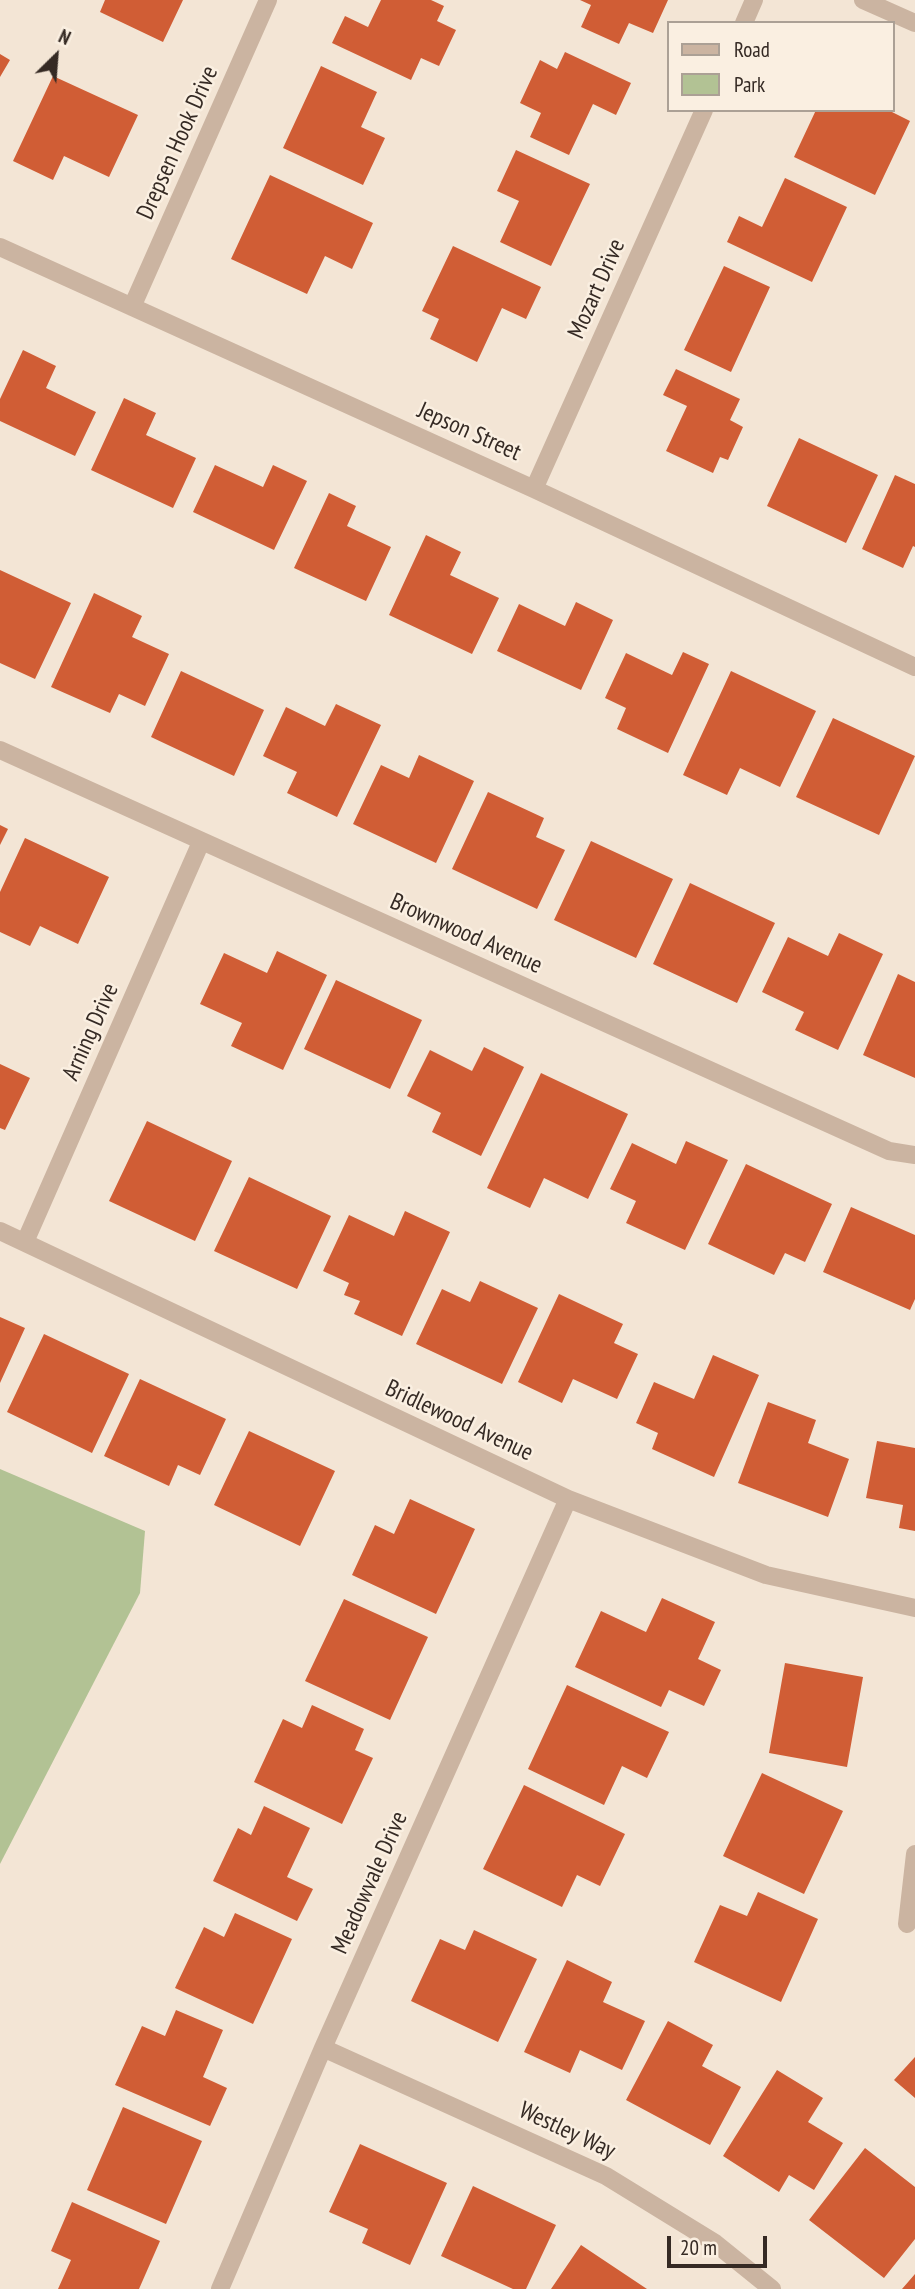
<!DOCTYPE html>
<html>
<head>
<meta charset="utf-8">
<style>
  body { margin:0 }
  #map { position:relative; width:915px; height:2289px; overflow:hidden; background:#f3e5d5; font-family:"PT Sans Narrow",sans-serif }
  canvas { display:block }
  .legend { position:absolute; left:667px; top:21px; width:228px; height:91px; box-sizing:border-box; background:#faefe1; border:2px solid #aba095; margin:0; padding:9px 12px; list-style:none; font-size:21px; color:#352a24 }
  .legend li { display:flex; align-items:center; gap:14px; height:35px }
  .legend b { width:35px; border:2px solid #aba095 }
  .north { position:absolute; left:21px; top:21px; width:70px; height:70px; -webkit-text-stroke:5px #faefe1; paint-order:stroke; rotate:25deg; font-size:19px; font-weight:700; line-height:28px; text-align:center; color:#352a24 }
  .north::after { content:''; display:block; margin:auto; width:24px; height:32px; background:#352a24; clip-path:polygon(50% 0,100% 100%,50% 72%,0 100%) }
  .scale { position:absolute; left:667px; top:2236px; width:100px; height:32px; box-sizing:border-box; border:4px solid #352a24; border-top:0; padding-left:9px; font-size:21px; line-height:24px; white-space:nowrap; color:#352a24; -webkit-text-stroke:5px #faefe1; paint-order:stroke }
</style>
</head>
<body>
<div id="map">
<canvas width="915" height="2289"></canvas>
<ul class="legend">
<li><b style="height:9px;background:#cbb4a1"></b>Road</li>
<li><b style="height:19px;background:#b2c294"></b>Park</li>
</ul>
<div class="north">N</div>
<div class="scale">20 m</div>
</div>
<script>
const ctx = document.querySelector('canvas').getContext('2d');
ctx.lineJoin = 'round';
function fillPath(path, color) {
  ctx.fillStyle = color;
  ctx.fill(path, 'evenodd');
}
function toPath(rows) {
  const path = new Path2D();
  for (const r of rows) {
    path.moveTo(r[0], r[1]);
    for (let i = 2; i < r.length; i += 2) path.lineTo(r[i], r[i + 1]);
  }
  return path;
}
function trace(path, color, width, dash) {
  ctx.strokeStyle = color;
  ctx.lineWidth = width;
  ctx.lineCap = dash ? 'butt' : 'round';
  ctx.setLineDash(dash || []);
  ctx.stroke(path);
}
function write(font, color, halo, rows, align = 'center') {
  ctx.font = font + ' "PT Sans Narrow",sans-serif';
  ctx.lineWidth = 5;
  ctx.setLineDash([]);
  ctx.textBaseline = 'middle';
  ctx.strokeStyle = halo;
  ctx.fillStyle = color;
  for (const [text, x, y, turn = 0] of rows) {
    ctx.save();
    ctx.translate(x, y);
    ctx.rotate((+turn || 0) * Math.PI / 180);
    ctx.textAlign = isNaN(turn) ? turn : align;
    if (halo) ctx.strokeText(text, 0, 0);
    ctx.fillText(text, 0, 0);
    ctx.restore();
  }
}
fillPath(toPath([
  [0,1469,145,1531,140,1593,0,1864]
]), '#b2c294');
fillPath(toPath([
  [105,0,183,0,163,42,100,12],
  [381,0,431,0,444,6,437,21,456,30,439,66,421,58,411,80,332,43,345,16,368,27],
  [580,0,668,0,653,33,629,23,619,44,581,27,591,5],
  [565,52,631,83,616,115,593,104,569,155,530,137,541,113,520,103,540,60,557,69],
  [0,54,10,60,0,77],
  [321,66,377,92,361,127,385,138,363,185,283,148],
  [53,76,138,115,109,177,64,156,53,180,13,161],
  [816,110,888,110,910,121,875,195,794,157],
  [516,150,590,184,551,266,500,242,519,201,497,191],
  [270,175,373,223,352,269,325,256,307,294,231,259],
  [785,178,847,207,812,282,727,242,739,216,762,227],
  [453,246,541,287,526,319,502,308,477,362,430,339,439,319,422,311],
  [724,266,770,287,731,372,684,350],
  [23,350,56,366,46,388,96,412,75,456,0,421,0,399],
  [676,369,740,399,730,420,743,427,728,460,720,457,713,473,666,451,687,406,663,395],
  [124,398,156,413,146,435,196,458,173,508,91,470],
  [799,438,878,475,846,543,767,506],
  [215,465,263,487,273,465,307,481,274,550,193,512],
  [895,475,915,484,915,547,913,546,903,568,862,549],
  [329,493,356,506,347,526,391,547,366,601,294,568],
  [426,535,461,552,450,575,499,598,472,654,389,615],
  [0,570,71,603,35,679,0,663],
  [94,593,142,616,132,637,169,654,145,706,119,694,110,713,51,687],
  [576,602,613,620,581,690,497,651,519,604,565,626],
  [683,652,709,664,668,753,617,729,626,708,605,698,626,653,672,675],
  [181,671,264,710,234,776,151,737],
  [731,671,816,711,780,787,740,768,727,795,683,775],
  [336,704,381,725,337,817,287,793,297,772,263,756,286,707,325,726],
  [833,718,915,756,879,835,796,797],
  [419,755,474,781,436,863,353,824,381,765,409,778],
  [488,792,544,818,536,837,565,850,537,909,452,869],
  [0,825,8,829,0,845],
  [25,838,109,877,78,944,40,926,30,946,0,932,0,892],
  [591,841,673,879,636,958,554,920],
  [690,883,775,923,737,1003,653,964],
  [839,933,883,954,838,1050,795,1030,804,1012,762,992,788,937,828,956],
  [277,951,327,975,283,1070,231,1046,242,1023,200,1004,224,953,267,973],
  [898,974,915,982,915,1078,863,1055],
  [336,980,422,1020,390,1089,304,1049],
  [484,1047,524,1067,481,1156,432,1132,441,1113,407,1096,430,1050,472,1071],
  [0,1064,30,1078,5,1130,0,1128],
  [541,1073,628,1114,588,1199,544,1178,530,1208,487,1188],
  [147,1121,232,1161,195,1241,109,1201],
  [686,1141,728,1160,685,1250,626,1223,636,1201,610,1189,632,1143,676,1164],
  [746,1164,832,1204,805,1262,785,1253,774,1275,708,1244],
  [249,1177,331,1216,297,1289,214,1251],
  [851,1207,915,1235,915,1299,910,1310,823,1272],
  [405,1211,450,1232,402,1336,354,1314,360,1301,344,1295,349,1283,323,1271,349,1215,394,1236],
  [480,1281,538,1308,502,1384,416,1344,442,1289,470,1302],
  [559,1294,623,1324,614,1343,638,1354,617,1399,573,1379,562,1403,518,1382],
  [0,1317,25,1328,0,1383],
  [44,1334,129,1374,92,1453,7,1412],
  [713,1355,759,1375,714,1477,652,1449,658,1433,636,1423,654,1382,694,1399],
  [140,1379,226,1419,200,1475,178,1465,169,1486,104,1456],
  [768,1402,816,1420,808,1443,849,1459,828,1517,738,1483],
  [249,1431,335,1471,300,1546,214,1505],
  [877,1441,915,1448,915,1531,899,1528,903,1505,866,1498],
  [410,1499,475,1529,436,1614,352,1575,375,1525,394,1534],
  [662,1598,715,1622,698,1659,721,1670,704,1706,669,1690,661,1707,575,1667,601,1611,646,1632],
  [344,1599,428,1637,390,1720,305,1681],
  [785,1663,863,1677,847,1767,769,1753],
  [567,1685,669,1732,647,1778,622,1766,604,1805,528,1769],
  [312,1705,364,1729,355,1750,373,1758,342,1824,254,1782,283,1719,302,1728],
  [762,1773,843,1811,804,1894,723,1856],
  [524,1785,625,1834,600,1886,577,1875,562,1907,483,1869],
  [264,1806,310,1828,287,1877,313,1889,297,1921,213,1881,238,1828,251,1835],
  [758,1892,818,1919,781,2002,694,1962,720,1905,747,1916],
  [235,1913,292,1939,253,2024,175,1988,204,1927,224,1937],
  [474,1930,537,1959,498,2042,411,2001,440,1939,465,1950],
  [567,1960,612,1982,603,2002,645,2021,622,2070,580,2050,570,2073,524,2052],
  [176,2010,223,2030,203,2077,227,2088,210,2126,115,2085,142,2026,165,2036],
  [668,2021,713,2045,702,2066,741,2087,710,2145,626,2100],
  [915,2057,915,2098,894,2080],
  [777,2070,823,2098,808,2122,843,2143,814,2190,789,2175,779,2192,723,2156],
  [123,2107,202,2141,166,2224,87,2190],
  [360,2144,447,2183,410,2265,362,2243,368,2229,329,2212],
  [865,2148,915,2187,915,2239,884,2278,809,2220],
  [473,2186,556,2225,526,2289,513,2289,441,2256],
  [72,2202,160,2241,139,2289,58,2289,71,2260,51,2251],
  [581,2245,647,2289,551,2289],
  [915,2274,915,2289,902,2289]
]), '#d05d35');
trace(toPath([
  [863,0,915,23],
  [744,23,754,0],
  [0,247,534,489,915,667],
  [132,307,268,0],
  [534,489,704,110],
  [0,750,889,1151,915,1155],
  [0,1231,568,1499,766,1575,915,1608],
  [25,1242,201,842],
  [907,1924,915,1854],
  [323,2048,606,2176,715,2243,772,2289],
  [220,2289,323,2048,568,1499]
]), '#cbb4a1', 18);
write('24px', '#352a24', '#faefe1', [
  ["Drepsen Hook Drive",178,143,-66],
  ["Mozart Drive",597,289,-66],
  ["Jepson Street",469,432,24],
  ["Brownwood Avenue",466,934,24],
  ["Arning Drive",91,1032,-66],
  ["Bridlewood Avenue",459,1421,25],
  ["Meadowvale Drive",370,1883,-66],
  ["Westley Way",567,2131,25]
]);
</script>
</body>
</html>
